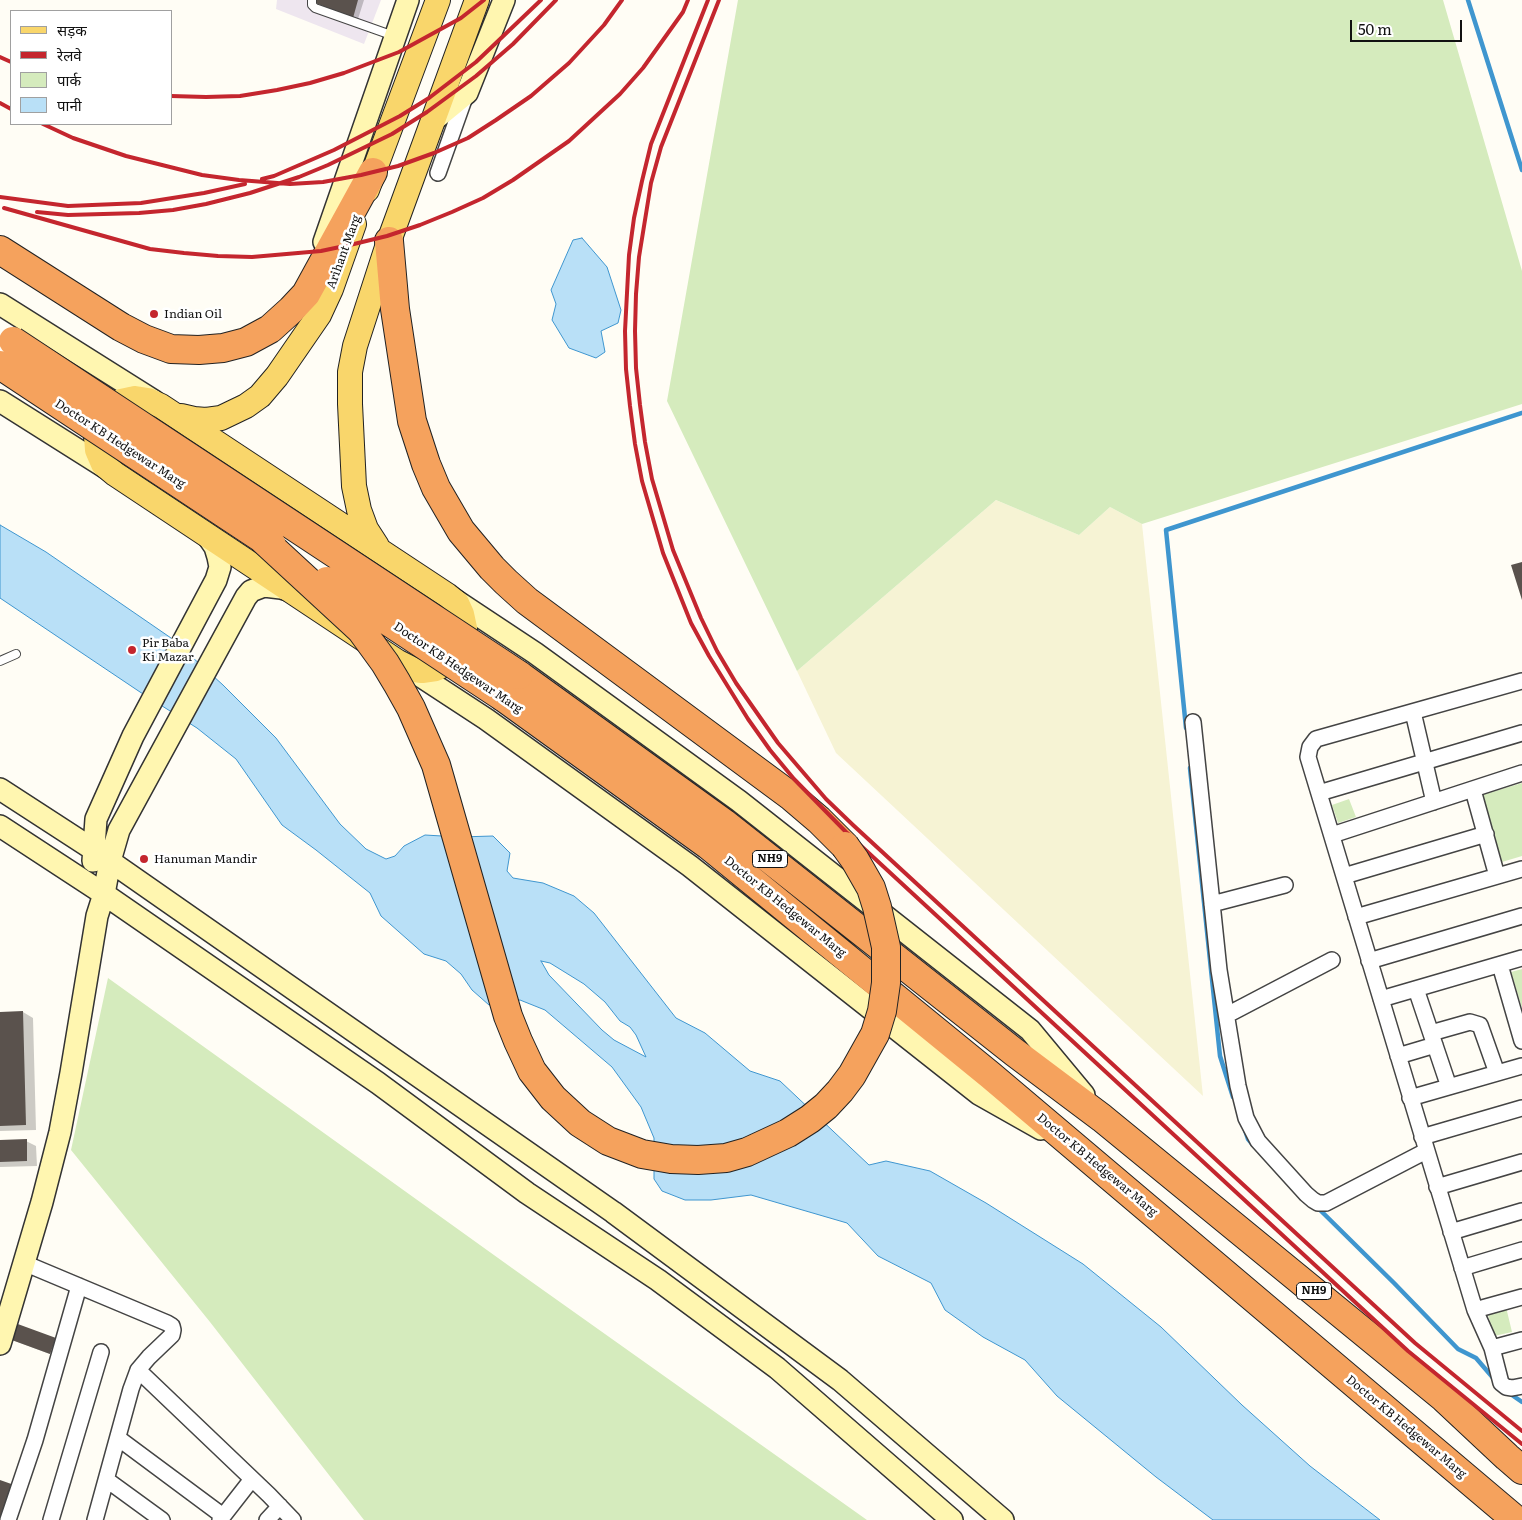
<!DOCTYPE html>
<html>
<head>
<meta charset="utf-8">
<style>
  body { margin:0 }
  #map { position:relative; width:1522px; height:1520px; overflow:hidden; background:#fffdf5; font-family:Literata,"Noto Sans Devanagari",serif }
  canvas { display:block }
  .legend { position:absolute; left:10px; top:10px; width:162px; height:115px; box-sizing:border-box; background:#fff; border:1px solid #a0a0a0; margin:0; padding:6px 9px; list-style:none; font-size:15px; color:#111 }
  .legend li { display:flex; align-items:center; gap:10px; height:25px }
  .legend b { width:25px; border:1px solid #a0a0a0 }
  .scale { position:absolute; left:1350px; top:20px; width:112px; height:22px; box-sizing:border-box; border:2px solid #111; border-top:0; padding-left:6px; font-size:15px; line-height:18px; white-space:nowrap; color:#111; -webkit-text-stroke:4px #fff; paint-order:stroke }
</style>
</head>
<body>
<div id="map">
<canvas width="1522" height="1520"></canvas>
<ul class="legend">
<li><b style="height:6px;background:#f9d66b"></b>सड़क</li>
<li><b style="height:6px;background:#c4262e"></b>रेलवे</li>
<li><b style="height:14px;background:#d5ebbd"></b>पार्क</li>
<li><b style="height:14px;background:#b9e0f7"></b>पानी</li>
</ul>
<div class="scale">50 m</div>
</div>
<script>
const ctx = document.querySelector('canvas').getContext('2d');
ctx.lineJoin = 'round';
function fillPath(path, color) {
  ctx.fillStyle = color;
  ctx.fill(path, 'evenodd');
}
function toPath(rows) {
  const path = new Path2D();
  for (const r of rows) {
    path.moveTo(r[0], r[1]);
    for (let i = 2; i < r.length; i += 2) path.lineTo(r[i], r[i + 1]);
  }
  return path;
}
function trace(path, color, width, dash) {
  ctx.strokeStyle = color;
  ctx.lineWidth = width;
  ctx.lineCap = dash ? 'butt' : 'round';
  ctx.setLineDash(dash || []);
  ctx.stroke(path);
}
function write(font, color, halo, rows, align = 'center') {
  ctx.font = font + ' Literata,serif';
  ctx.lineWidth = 5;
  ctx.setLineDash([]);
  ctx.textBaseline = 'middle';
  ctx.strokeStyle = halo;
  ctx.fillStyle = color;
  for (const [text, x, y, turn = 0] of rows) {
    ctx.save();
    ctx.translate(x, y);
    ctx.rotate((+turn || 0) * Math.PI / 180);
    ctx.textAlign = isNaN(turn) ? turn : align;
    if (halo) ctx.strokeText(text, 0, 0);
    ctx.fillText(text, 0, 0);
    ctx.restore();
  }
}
fillPath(toPath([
  [277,0,381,0,364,44,276,9]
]), '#eee6ef');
fillPath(toPath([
  [996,500,1079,535,1110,507,1142,524,1203,1096,836,753,797,671]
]), '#f6f3d4');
fillPath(toPath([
  [738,0,1443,0,1522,271,1522,404,1142,524,1110,507,1079,535,996,500,797,671,667,401],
  [1522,783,1522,856,1502,862,1482,795],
  [1349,799,1356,817,1338,823,1332,805],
  [1522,969,1522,1008,1511,972],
  [108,978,512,1268,867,1520,364,1520,210,1322,71,1150],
  [1506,1307,1512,1332,1494,1336,1487,1311]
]), '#d5ebbd');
const water = toPath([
  [582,238,607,267,621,310,618,323,601,331,605,352,596,358,569,348,552,320,556,304,551,290,573,240,582,238],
  [0,525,46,552,171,638,223,685,276,738,340,824,366,849,386,859,395,856,404,846,425,835,459,837,493,836,510,853,507,871,513,878,543,883,574,896,594,913,676,1018,705,1033,750,1071,780,1081,869,1165,886,1161,930,1171,986,1203,1083,1264,1161,1327,1242,1405,1310,1466,1380,1520,1213,1520,1156,1477,1057,1396,1025,1360,983,1337,945,1310,931,1283,878,1256,847,1223,751,1195,711,1200,685,1200,662,1191,654,1179,654,1138,641,1107,612,1067,545,1010,520,1000,489,1005,472,990,461,974,446,961,424,954,381,916,370,893,316,850,282,825,236,759,197,728,140,692,0,598,0,525],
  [541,961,550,963,584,984,605,1002,620,1021,630,1027,636,1035,646,1057,614,1040,602,1030,549,975,541,961]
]);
fillPath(water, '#b9e0f7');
trace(water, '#3f96cf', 1);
fillPath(toPath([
  [316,0,364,0,358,19,319,4],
  [23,1012,33,1018,36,1130,0,1131,0,1013],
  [0,1141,26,1141,36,1146,37,1166,0,1167],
  [16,1325,60,1342,55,1356,15,1341]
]), '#0003');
trace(toPath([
  [1468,0,1522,170],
  [1186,728,1166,530,1522,413],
  [1190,768,1220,1056,1233,1097],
  [1245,1130,1248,1139,1253,1145],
  [1318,1208,1394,1283,1458,1349,1476,1358,1494,1379],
  [1509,1393,1522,1402]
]), '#3f96cf', 4.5);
fillPath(toPath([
  [314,0,358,0,353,18,313,2],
  [1522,562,1522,600,1511,565],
  [23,1011,26,1125,0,1126,0,1012],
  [27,1139,27,1161,0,1162,0,1140],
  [15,1323,56,1338,50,1354,9,1339],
  [0,1480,17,1486,4,1520,0,1520]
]), '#5a524d');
const lane = toPath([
  [312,0,312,5,315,8,394,36],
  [0,661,16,654]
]);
const street = toPath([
  [438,173,466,94],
  [1522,681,1316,739,1310,747,1308,757,1475,1310,1492,1348,1501,1383,1506,1387,1512,1388,1522,1386],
  [1413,712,1434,802],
  [1193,722,1219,970,1238,1086,1246,1118,1258,1141,1306,1194,1313,1200,1318,1203,1326,1203,1426,1151],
  [1473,790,1497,876],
  [1319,793,1522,733],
  [1332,835,1522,773],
  [1344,876,1486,834],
  [1212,904,1285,885],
  [1356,917,1522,869],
  [1369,961,1522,916],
  [1500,965,1522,1041],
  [1416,989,1449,1087],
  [1381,999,1522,958],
  [1227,1015,1332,960],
  [1431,1033,1470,1022,1480,1025,1497,1073],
  [1398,1056,1435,1045],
  [1410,1098,1522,1066],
  [1422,1137,1522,1108],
  [1437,1187,1522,1162],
  [1451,1232,1522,1211],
  [24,1263,167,1323,172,1326,173,1330,172,1335,149,1357,138,1370,131,1389,95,1520],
  [1462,1268,1522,1250],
  [1475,1310,1522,1297],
  [1492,1348,1522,1340],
  [138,1370,269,1495,293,1520],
  [118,1438,223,1516],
  [107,1480,162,1520],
  [8,1520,35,1440,79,1286],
  [51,1520,101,1352],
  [220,1520,252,1479],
  [267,1520,280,1506]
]);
const secondary = toPath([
  [433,121,467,93,504,0],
  [324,242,408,0],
  [0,304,154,401],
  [0,401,111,471],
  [449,596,535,653,739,801,1030,1030,1084,1095],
  [405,666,486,719,690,866,979,1094,1041,1129],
  [0,789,94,850,613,1212,840,1380,1003,1520],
  [0,826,104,894,378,1083,527,1193,658,1280,777,1368,952,1520],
  [93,861,96,819,133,736,216,580,220,567,218,557,215,547,206,534],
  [0,1344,42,1202,60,1132,71,1073,97,916,104,894,110,861,119,830,246,597,251,591,264,586,281,588,291,591]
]);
const primary = toPath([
  [367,190,438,0],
  [135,398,148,400,161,406,447,595,457,603,462,614,465,628,463,641,457,653,447,663,436,669,422,671,414,670,398,662,115,474,103,464,97,450,96,436,100,421,109,410,121,401,135,398],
  [181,416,194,419,206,420,221,418,246,406,260,396,277,376,319,315,331,289,354,224],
  [377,546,366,529,359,510,354,486,350,404,350,372,355,346,389,241,477,0]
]);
const highway = toPath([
  [389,241,395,309,412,421,426,464,436,488,461,531,492,568,506,582,527,601,792,797,819,820,845,846],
  [0,250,121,327,144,339,171,349,199,350,223,348,246,342,270,329,291,310,306,294,373,172],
  [519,675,724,823,1014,1052,1102,1118,1444,1398,1507,1457,1522,1470],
  [503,697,708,845,990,1075,1516,1520]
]);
trace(lane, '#444', 10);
trace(street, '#444', 18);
trace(secondary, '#333', 24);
trace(primary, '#222', 26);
trace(highway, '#222', 30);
trace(lane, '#fff', 8);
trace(street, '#fff', 15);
trace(secondary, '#fff6b0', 21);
trace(primary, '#f9d66b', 24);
trace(highway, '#f5a25d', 28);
trace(toPath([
  [708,0,651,144,642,181,634,218,629,255,625,331,626,369,630,406,635,444,642,481,663,553,691,623,709,656,748,719,770,750,794,779,846,832,1408,1351,1522,1444],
  [719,0,661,147,651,183,639,257,636,294,635,331,636,368,640,405,645,442,652,479,673,550,701,618,717,651,736,683,778,743,826,799,853,825,1415,1343,1522,1431],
  [0,57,11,62],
  [171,96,206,97,240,96,277,90,310,83,344,73,399,52,461,18,484,0],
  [0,103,11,109],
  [43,124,73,138,126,156,202,175,239,180,290,184,323,182,361,175,398,166,434,153,468,138,496,120,531,96,569,63,604,25,622,0],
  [262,179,274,176,334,150,400,116,429,98,476,62,541,0],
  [0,197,68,206,141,203,204,193,245,184],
  [4,208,150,249,184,253,218,256,252,257,321,251,354,244,387,236,420,225,452,212,483,198,513,180,569,141,620,94,643,68,683,12,688,0],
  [37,212,68,215,139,213,173,210,206,204,250,193,299,177,328,165,392,134,427,112,476,76,513,44,556,0]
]), '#c4262e', 4);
const highwayBridge = toPath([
  [13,341,519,675],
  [0,365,272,545],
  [258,535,361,630,385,663,397,683,411,708,436,765,508,1016,518,1041,532,1071,553,1098,580,1123,608,1141,642,1154,671,1159,698,1160,726,1158,747,1152,788,1133,810,1119,826,1106,840,1091,852,1075,875,1034,882,1011,886,983,886,947,877,907,871,888,855,860,845,846],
  [327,581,503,697]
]);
trace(highwayBridge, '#222', 30, []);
trace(highwayBridge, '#f5a25d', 28);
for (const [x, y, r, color] of [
  [154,314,5,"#c4262e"],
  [132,650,5,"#c4262e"],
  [144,859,5,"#c4262e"]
]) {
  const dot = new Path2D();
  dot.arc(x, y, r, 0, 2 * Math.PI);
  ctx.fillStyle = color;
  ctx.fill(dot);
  trace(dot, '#fff', 2);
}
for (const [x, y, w] of [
  [770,859,35],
  [1314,1291,35]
]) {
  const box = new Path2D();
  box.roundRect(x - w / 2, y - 8.5, w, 17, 4);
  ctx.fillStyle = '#fff';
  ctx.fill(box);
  trace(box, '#111', 1);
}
write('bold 11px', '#111', null, [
  ["NH9",770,859],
  ["NH9",1314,1291]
]);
write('12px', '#111', '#fff', [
  ["Arihant Marg",344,252,-70],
  ["Doctor KB Hedgewar Marg",120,444,33],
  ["Doctor KB Hedgewar Marg",458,668,34],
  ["Doctor KB Hedgewar Marg",785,907,39],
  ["Doctor KB Hedgewar Marg",1097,1165,40],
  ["Doctor KB Hedgewar Marg",1406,1427,40]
]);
write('12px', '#111', '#fff', [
  ["Indian Oil",164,314],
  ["Pir Baba",142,643],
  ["Ki Mazar",142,657],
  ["Hanuman Mandir",154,859]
], 'left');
</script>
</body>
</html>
